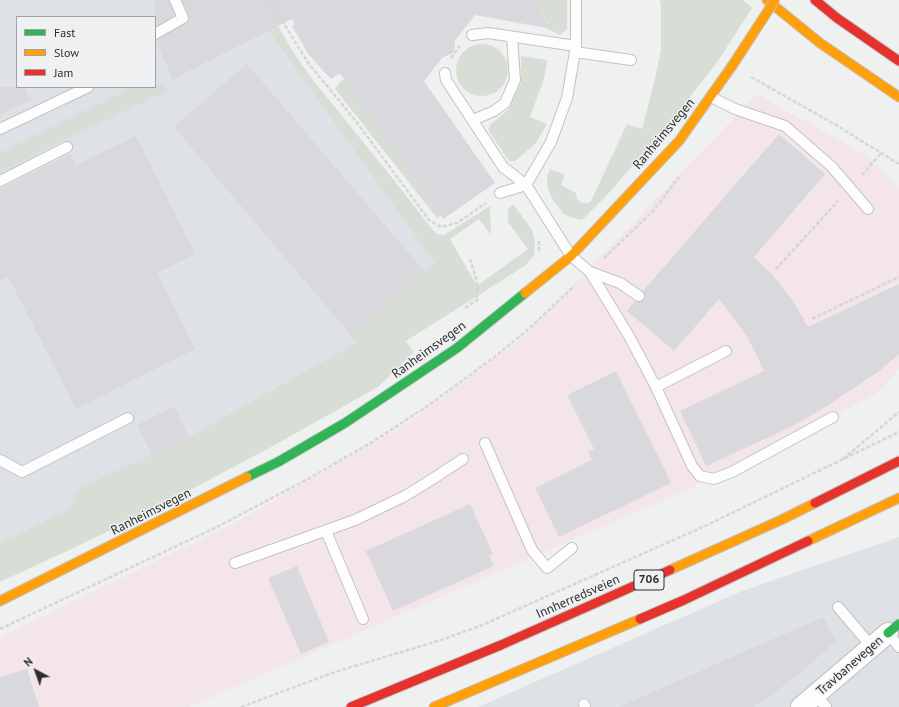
<!DOCTYPE html>
<html>
<head>
<meta charset="utf-8">
<style>
  body { margin:0 }
  #map { position:relative; width:899px; height:707px; overflow:hidden; background:#eff0f0; font-family:"PT Sans",sans-serif }
  canvas { display:block }
  .legend { position:absolute; left:16px; top:16px; width:140px; height:72px; box-sizing:border-box; background:#eef0f1; border:1px solid #a1a2a3; margin:0; padding:5px 7px; list-style:none; font-size:12px; color:#2d2d2e }
  .legend li { display:flex; align-items:center; gap:8px; height:20px }
  .legend b { width:20px; border:1px solid #a1a2a3 }
  .north { position:absolute; left:16px; top:651px; width:40px; height:40px; -webkit-text-stroke:3px #eef0f1; paint-order:stroke; rotate:319deg; font-size:11px; font-weight:700; line-height:16px; text-align:center; color:#2d2d2e }
  .north::after { content:''; display:block; margin:auto; width:14px; height:18px; background:#2d2d2e; clip-path:polygon(50% 0,100% 100%,50% 72%,0 100%) }
</style>
</head>
<body>
<div id="map">
<canvas width="899" height="707"></canvas>
<ul class="legend">
<li><b style="height:5px;background:#30b455"></b>Fast</li>
<li><b style="height:5px;background:#ff9f0a"></b>Slow</li>
<li><b style="height:5px;background:#e5322d"></b>Jam</li>
</ul>
<div class="north">N</div>
</div>
<script>
const ctx = document.querySelector('canvas').getContext('2d');
ctx.lineJoin = 'round';
function fillPath(path, color) {
  ctx.fillStyle = color;
  ctx.fill(path, 'evenodd');
}
function toPath(rows) {
  const path = new Path2D();
  for (const r of rows) {
    if (r.length === 3) {
      path.moveTo(r[0] + r[2], r[1]);
      path.arc(r[0], r[1], r[2], 0, 2 * Math.PI);
      continue;
    }
    path.moveTo(r[0], r[1]);
    for (let i = 2; i < r.length; i += 2) path.lineTo(r[i], r[i + 1]);
  }
  return path;
}
function trace(path, color, width, dash) {
  ctx.strokeStyle = color;
  ctx.lineWidth = width;
  ctx.lineCap = dash ? 'butt' : 'round';
  ctx.setLineDash(dash || []);
  ctx.stroke(path);
}
function write(font, color, halo, rows, align = 'center') {
  ctx.font = font + ' "PT Sans",sans-serif';
  ctx.lineWidth = 3;
  ctx.setLineDash([]);
  ctx.textBaseline = 'middle';
  ctx.strokeStyle = halo;
  ctx.fillStyle = color;
  for (const [text, x, y, turn = 0] of rows) {
    ctx.save();
    ctx.translate(x, y);
    ctx.rotate((+turn || 0) * Math.PI / 180);
    ctx.textAlign = isNaN(turn) ? turn : align;
    if (halo) ctx.strokeText(text, 0, 0);
    ctx.fillText(text, 0, 0);
    ctx.restore();
  }
}
fillPath(toPath([
  [757,94,866,155,899,188,899,369,878,393,691,488,189,707,0,707,0,637,233,524,411,421,523,337]
]), '#f4e6e8');
fillPath(toPath([
  [0,0,248,0,460,297,0,552],
  [17,17,155,17,155,87,17,87],
  [899,537,899,707,478,707,742,591]
]), '#dee1e5');
fillPath(toPath([
  [532,0,567,0,567,29,560,35,544,27,549,24],
  [660,0,743,0,752,8,718,61,665,129,608,194,582,220,573,218,564,214,554,202,548,189,547,176,550,169,565,175,561,185,576,193,577,199,581,203,587,203,591,201,627,124,642,129,653,87,661,51,661,6],
  [273,17,295,55,313,80,393,179,436,234,444,235,490,206,491,235,479,219,450,239,477,286,528,249,508,222,508,209,513,204,532,230,535,243,534,255,526,265,406,341,414,352,378,387,273,446,160,506,82,544,0,582,0,543,68,510,78,489,189,437,356,343,350,334,435,263,264,24],
  [482,70,26],
  [521,56,547,60,544,79,530,117,547,124,536,143,515,161,509,161,488,130,490,125,509,109,521,83],
  [347,77,443,214,437,218,335,89,339,83],
  [155,83,156,85,162,85,170,90,62,141,0,172,0,153,133,87,155,87]
]), '#d8ded5');
fillPath(toPath([
  [155,0,169,0,175,15,155,27],
  [182,0,532,0,552,29,475,15,455,40,454,52,442,58,424,81,495,183,443,219,340,73,331,79,317,64,307,52,292,26,295,24,292,19,173,79,155,40,188,22,189,16],
  [247,64,424,271,350,334,174,127],
  [0,87,24,87,31,100,0,115],
  [779,134,825,174,754,257,773,275,793,301,808,327,899,284,899,354,879,371,822,409,793,426,706,466,680,411,764,371,755,352,746,335,719,299,674,351,627,311,635,301,639,302,644,300,645,296,643,291],
  [136,136,195,254,157,273,195,349,76,409,8,276,0,280,0,189,70,154,76,165],
  [616,371,671,483,559,537,535,488,592,460,588,452,594,449,567,395],
  [174,406,189,437,152,455,137,425],
  [470,504,493,554,489,556,494,566,393,611,366,551],
  [297,566,329,642,301,654,268,578],
  [823,617,836,641,798,675,754,707,619,707],
  [27,669,39,707,0,707,0,677]
]), '#d9d8dd');
const lane = toPath([
  [576,0,576,46,567,98,551,142,526,185,571,256,590,272,629,336,656,387,692,466,700,476,714,479,732,472,833,417],
  [155,34,183,18,175,0],
  [472,35,488,33,576,46],
  [575,52,631,60],
  [445,73,446,80,503,167,526,185],
  [711,97,735,109,785,126,832,167,868,209],
  [473,120,494,111,505,103,515,80,512,37],
  [0,129,88,87],
  [0,181,67,147],
  [500,193,526,185],
  [590,272,620,283,639,296],
  [656,387,726,351],
  [485,443,532,550,547,568,572,548],
  [0,460,22,472,128,418],
  [326,531,363,619],
  [235,563,355,520,405,496,431,480,463,459],
  [838,607,872,647],
  [888,633,899,647],
  [816,695,826,707],
  [584,704,585,707]
]);
const street = toPath([
  [801,707,888,633]
]);
const fast = toPath([
  [247,477,278,462,345,423,457,348,525,293],
  [888,633,899,624]
]);
const slow = toPath([
  [767,0,820,43,899,97],
  [525,293,571,256,679,141,732,66],
  [808,541,899,498],
  [670,570,781,520,815,503],
  [0,601,247,477],
  [434,707,640,619]
]);
const jam = toPath([
  [815,0,837,18,899,61],
  [815,503,899,461],
  [640,619,684,600,808,541],
  [351,707,501,645,670,570]
]);
trace(lane, '#c2c3c3', 12);
trace(street, '#c2c3c3', 22);
trace(fast, '#c2c3c3', 11);
trace(slow, '#c2c3c3', 11);
trace(jam, '#c2c3c3', 11);
trace(toPath([
  [269,0,309,64,355,120,429,220,441,227,457,223,486,203],
  [451,58,460,46],
  [751,77,836,125,899,164],
  [862,175,881,153],
  [539,251,539,240],
  [604,258,653,211,679,177],
  [470,259,477,282,477,299],
  [776,269,838,201],
  [465,308,478,299],
  [812,319,899,277],
  [843,459,899,412],
  [0,629,217,527,306,480,374,441,429,405,497,355,531,327,574,286],
  [241,707,335,672,441,640,480,626,705,526,899,432]
]), '#d6d6d6', 2.5, [4, 2]);
trace(lane, '#fdfdfd', 10);
trace(street, '#fdfdfd', 20);
trace(fast, '#30b455', 9);
trace(slow, '#ff9f0a', 9);
trace(jam, '#e5322d', 9);
const slowBridge = toPath([
  [732,66,775,0]
]);
trace(slowBridge, '#c2c3c3', 11, []);
trace(slowBridge, '#ff9f0a', 9);
for (const [x, y, w] of [
  [649,580,30]
]) {
  const box = new Path2D();
  box.roundRect(x - w / 2, y - 10, w, 20, 3);
  ctx.fillStyle = '#eef0f1';
  ctx.fill(box);
  trace(box, '#2d2d2e', 1);
}
write('bold 12px', '#2d2d2e', null, [
  ["706",649,580]
]);
write('13px', '#2d2d2e', '#eef0f1', [
  ["Ranheimsvegen",664,134,-50],
  ["Ranheimsvegen",429,350,-36],
  ["Ranheimsvegen",151,512,-27],
  ["Innherredsveien",578,597,-24],
  ["Travbanevegen",850,666,-41]
]);
</script>
</body>
</html>
